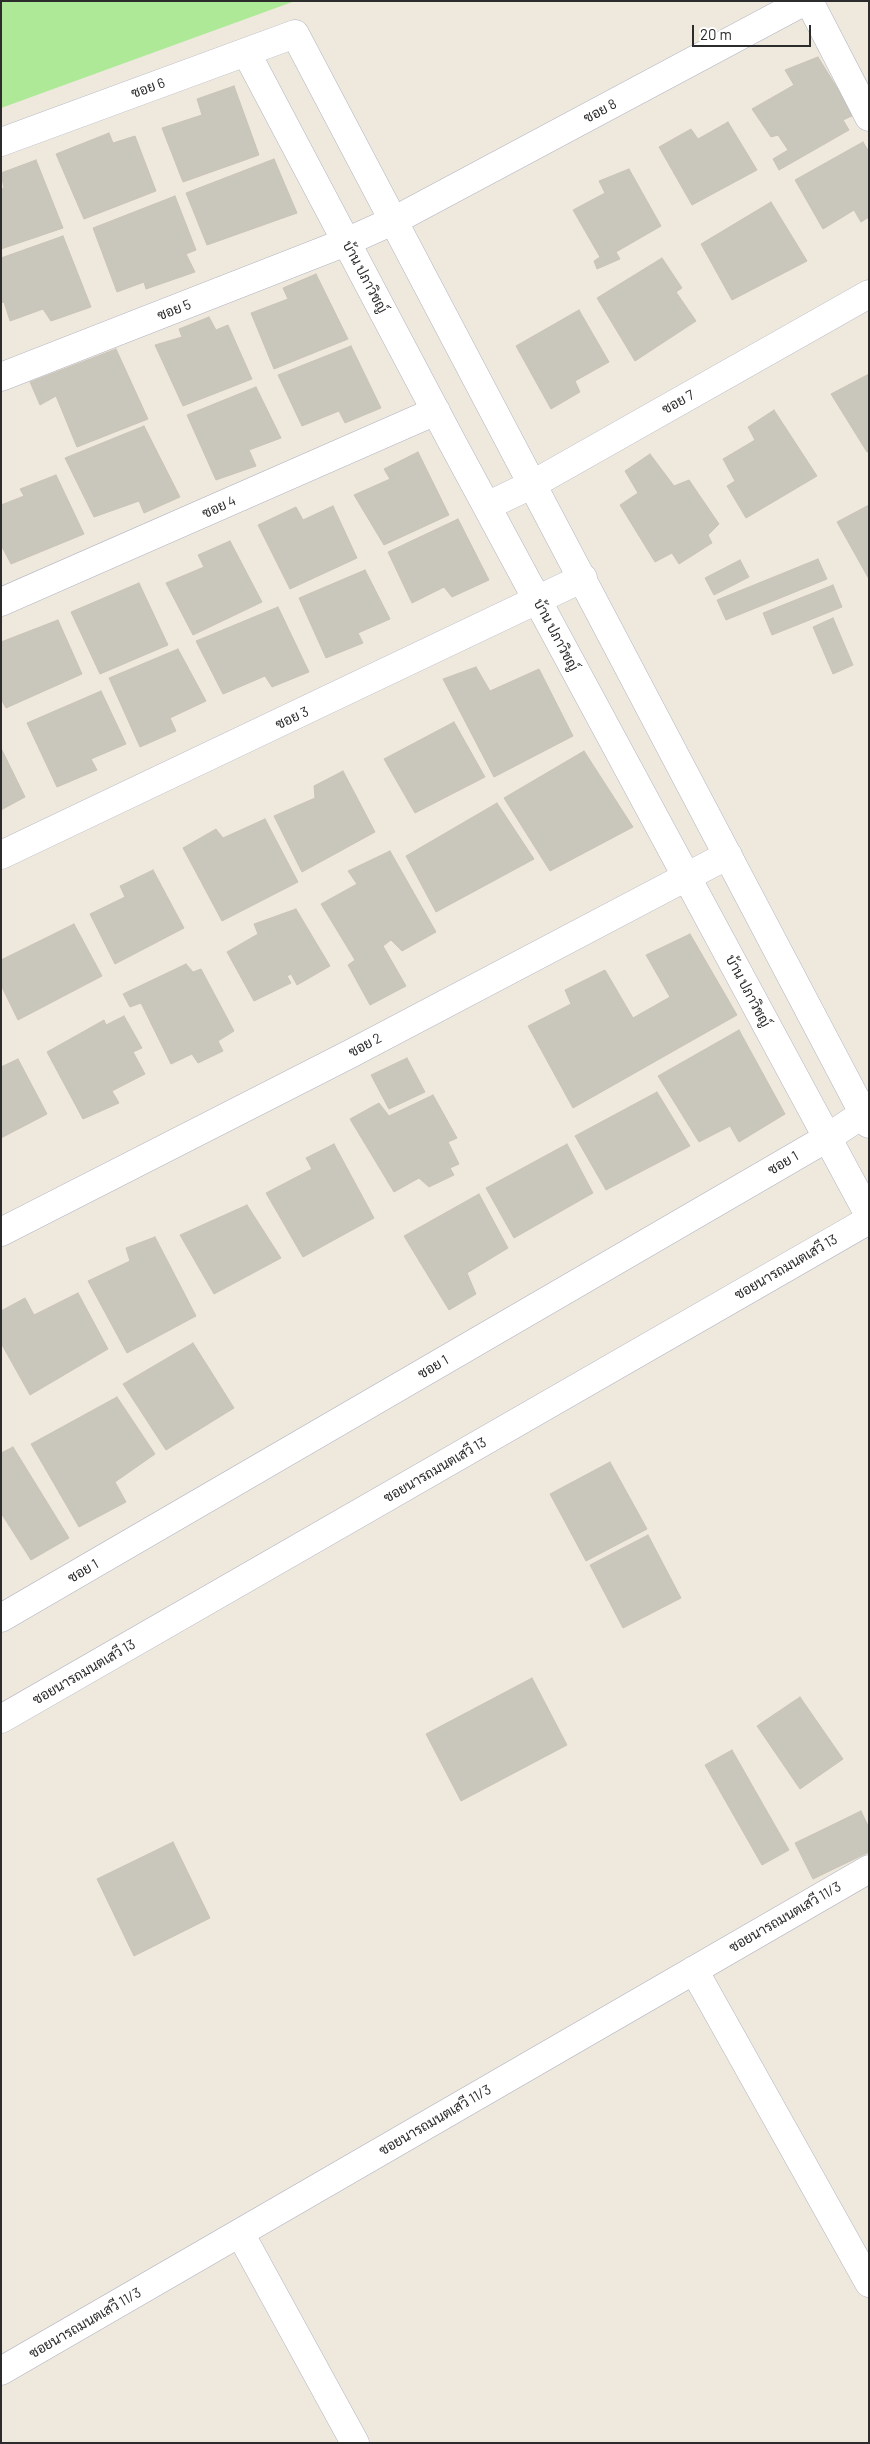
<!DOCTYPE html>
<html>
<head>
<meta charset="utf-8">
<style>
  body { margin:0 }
  #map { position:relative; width:870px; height:2444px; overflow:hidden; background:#eee8dd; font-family:Barlow,sans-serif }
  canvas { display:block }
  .frame { position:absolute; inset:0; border:2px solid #2c2c2c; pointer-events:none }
  .scale { position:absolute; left:692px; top:25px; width:119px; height:22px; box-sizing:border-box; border:2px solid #2c2c2c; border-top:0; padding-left:6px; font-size:15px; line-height:18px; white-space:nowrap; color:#2c2c2c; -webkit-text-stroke:4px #fff; paint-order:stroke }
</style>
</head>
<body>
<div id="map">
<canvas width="870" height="2444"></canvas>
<div class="frame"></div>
<div class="scale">20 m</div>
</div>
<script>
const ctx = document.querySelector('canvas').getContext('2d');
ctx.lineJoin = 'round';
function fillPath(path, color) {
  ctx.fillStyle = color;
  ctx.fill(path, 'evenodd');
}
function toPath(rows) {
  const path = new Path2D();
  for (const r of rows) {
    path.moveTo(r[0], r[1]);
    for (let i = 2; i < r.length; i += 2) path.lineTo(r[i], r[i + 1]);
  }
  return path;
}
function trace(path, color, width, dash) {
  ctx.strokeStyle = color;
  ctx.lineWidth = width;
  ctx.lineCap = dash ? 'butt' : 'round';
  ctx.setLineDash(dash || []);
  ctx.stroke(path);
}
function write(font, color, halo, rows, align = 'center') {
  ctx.font = font + ' Barlow,Sarabun,sans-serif';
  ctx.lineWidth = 4.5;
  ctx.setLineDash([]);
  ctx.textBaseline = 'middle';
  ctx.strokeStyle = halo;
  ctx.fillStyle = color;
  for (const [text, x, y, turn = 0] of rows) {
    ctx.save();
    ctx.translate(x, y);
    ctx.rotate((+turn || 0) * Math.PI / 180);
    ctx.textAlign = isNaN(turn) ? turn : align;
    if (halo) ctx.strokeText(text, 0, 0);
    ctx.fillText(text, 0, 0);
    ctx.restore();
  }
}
fillPath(toPath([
  [1,1,295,1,1,108]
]), '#ade996');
const building = toPath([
  [818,57,854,115,843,120,849,130,779,170,773,159,788,150,778,135,771,137,752,109,794,85,785,70,818,57],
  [234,86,259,155,183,182,162,128,202,115,197,99,234,86],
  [728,122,757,170,692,205,659,147,691,129,698,139,728,122],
  [109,133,113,143,135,136,156,191,84,219,56,154,109,133],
  [863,142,869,152,869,217,861,222,854,210,823,229,795,180,863,142],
  [274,159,297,213,207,245,186,193,274,159],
  [36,160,63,228,1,249,1,189,4,188,1,173,36,160],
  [629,169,661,226,616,252,620,259,597,269,594,261,600,257,573,210,605,193,599,181,629,169],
  [175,196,196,250,186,254,195,272,146,289,144,282,117,292,93,228,175,196],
  [771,202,807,261,732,300,701,244,771,202],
  [63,236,91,307,51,321,43,309,10,321,4,302,1,303,1,258,63,236],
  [662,258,682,288,676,292,696,321,635,361,597,298,662,258],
  [316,274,348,339,274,369,251,313,288,299,283,288,316,274],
  [579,310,609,362,575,381,580,392,551,409,516,346,579,310],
  [209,317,216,330,228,325,252,379,183,406,155,345,182,337,179,329,209,317],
  [351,346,381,408,345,423,339,411,302,426,278,375,351,346],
  [116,349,148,419,77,447,56,396,40,405,30,382,116,349],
  [869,374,869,451,867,452,831,394,869,374],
  [256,387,281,438,249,450,256,466,216,480,187,415,256,387],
  [774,410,817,476,746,518,727,486,735,481,723,459,755,440,748,427,774,410],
  [144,426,180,497,144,513,139,501,94,517,65,458,144,426],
  [418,452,449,515,384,545,354,495,390,479,384,469,418,452],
  [650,454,674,486,689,480,719,524,708,535,712,543,679,564,672,553,655,562,620,505,638,493,625,471,650,454],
  [56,475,84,534,11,564,1,545,1,505,24,496,20,489,56,475],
  [869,505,869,579,837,522,869,505],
  [333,506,357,558,290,589,258,525,296,507,303,520,333,506],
  [458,519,489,580,452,597,444,587,412,603,388,552,458,519],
  [230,541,262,602,193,635,166,583,204,567,198,555,230,541],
  [818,559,827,579,726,620,717,600,818,559],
  [740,560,749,577,714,595,705,578,740,560],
  [365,570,390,619,358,633,363,643,326,658,299,598,365,570],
  [139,583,168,645,100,674,71,612,139,583],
  [833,585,842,607,772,635,763,613,833,585],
  [278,607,309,672,272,687,265,676,223,694,196,641,278,607],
  [833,618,853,665,833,674,813,627,833,618],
  [58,620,82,674,6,708,1,699,1,642,58,620],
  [178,649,206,701,170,718,176,731,140,747,109,678,178,649],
  [476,667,490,691,539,669,573,736,494,777,443,679,476,667],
  [101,691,126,744,91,759,97,770,57,787,27,723,101,691],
  [454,722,485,777,415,813,384,759,454,722],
  [1,748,25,797,1,810,1,748],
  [584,751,633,827,550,871,504,798,584,751],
  [343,771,375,832,302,872,274,816,315,798,314,786,343,771],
  [497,803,534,859,436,912,406,856,497,803],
  [265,819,298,882,222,921,183,848,216,829,223,838,265,819],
  [390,851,436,932,402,951,391,940,383,946,406,986,370,1005,348,965,355,960,321,904,357,884,348,871,390,851],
  [153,870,184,928,115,964,90,914,125,897,120,886,153,870],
  [296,909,330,966,297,985,291,974,287,976,291,983,254,1001,227,952,258,934,254,924,296,909],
  [74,924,102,976,18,1020,1,985,1,960,74,924],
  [690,934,737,1015,573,1108,528,1026,571,1004,565,990,605,970,633,1018,670,997,646,955,690,934],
  [186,964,193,972,201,969,234,1031,218,1041,223,1051,198,1063,192,1054,171,1064,141,1003,130,1007,123,994,186,964],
  [124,1016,142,1048,133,1052,145,1074,112,1091,119,1103,83,1119,47,1052,104,1020,106,1025,124,1016],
  [739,1030,785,1114,739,1142,730,1126,699,1142,658,1076,739,1030],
  [407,1058,425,1092,389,1109,371,1075,407,1058],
  [18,1059,47,1114,1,1138,1,1067,18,1059],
  [657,1092,690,1146,606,1190,575,1136,657,1092],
  [433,1095,457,1138,448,1142,459,1164,450,1168,454,1175,429,1187,419,1178,394,1192,350,1119,379,1103,389,1116,433,1095],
  [334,1144,374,1218,303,1257,266,1193,312,1169,306,1158,334,1144],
  [567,1144,593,1193,514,1238,486,1188,567,1144],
  [479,1194,508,1248,467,1273,476,1294,449,1310,404,1236,479,1194],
  [247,1205,281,1258,214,1294,180,1235,247,1205],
  [155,1237,196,1316,127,1353,88,1281,130,1261,126,1248,155,1237],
  [78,1293,108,1349,30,1395,1,1343,1,1311,25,1298,34,1315,78,1293],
  [193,1343,234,1408,166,1450,123,1384,193,1343],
  [117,1397,155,1454,115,1482,126,1502,79,1527,31,1444,117,1397],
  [13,1447,69,1538,31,1560,1,1513,1,1453,13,1447],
  [610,1462,647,1529,586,1561,550,1494,610,1462],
  [648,1535,681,1598,623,1628,590,1565,648,1535],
  [532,1678,567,1745,461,1801,426,1734,532,1678],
  [800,1697,843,1759,800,1789,757,1726,800,1697],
  [732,1750,789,1850,762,1865,705,1765,732,1750],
  [861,1811,869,1828,869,1852,813,1879,795,1843,861,1811],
  [173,1842,210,1918,134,1956,97,1879,173,1842]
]);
fillPath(building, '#c9c6bc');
trace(building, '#cac4b6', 1);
const street = toPath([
  [809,1,869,117],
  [246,52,452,442,869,1215],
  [1,142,295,34,869,1124],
  [1,377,346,242,395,220,805,1],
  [487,506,533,484,869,294],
  [1,602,436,411],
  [1,855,583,578],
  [1,1232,350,1054,728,855],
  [1,1618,827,1138,863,1114],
  [1,1719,869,1220],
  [694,1970,869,2283],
  [240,2233,355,2443],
  [1,2371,869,1869]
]);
trace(street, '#b1b3c0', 29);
trace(street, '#fff', 28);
write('14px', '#2c2c2c', '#fff', [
  ["ซอย 6",148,88,-20],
  ["ซอย 8",600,111,-28],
  ["บ้าน ปภาวิชญ์",365,277,62],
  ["ซอย 5",174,310,-21],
  ["ซอย 7",678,402,-29],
  ["ซอย 4",219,507,-24],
  ["บ้าน ปภาวิชญ์",556,635,62],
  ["ซอย 3",292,718,-25],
  ["บ้าน ปภาวิชญ์",748,991,62],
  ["ซอย 2",365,1045,-28],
  ["ซอย 1",783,1163,-30],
  ["ซอยนารถมนตเสวี 13",786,1267,-30],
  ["ซอย 1",433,1367,-30],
  ["ซอยนารถมนตเสวี 13",435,1470,-30],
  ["ซอย 1",83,1571,-30],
  ["ซอยนารถมนตเสวี 13",84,1672,-30],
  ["ซอยนารถมนตเสวี 11/3",785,1917,-30],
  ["ซอยนารถมนตเสวี 11/3",435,2120,-30],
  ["ซอยนารถมนตเสวี 11/3",85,2323,-30]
]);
</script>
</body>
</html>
